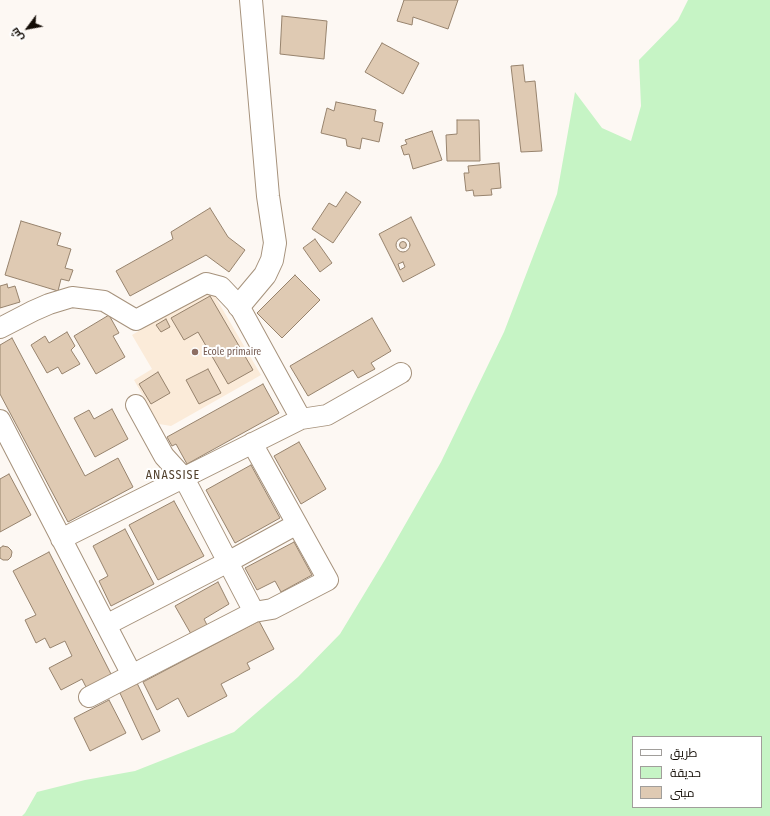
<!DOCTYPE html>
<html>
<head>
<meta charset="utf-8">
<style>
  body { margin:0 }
  #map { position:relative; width:770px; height:816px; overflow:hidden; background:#fdf8f3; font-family:"Fira Sans Condensed",Cairo,sans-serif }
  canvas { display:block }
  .legend { position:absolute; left:632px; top:736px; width:130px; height:72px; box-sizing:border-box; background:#fff; border:1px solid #a19e9b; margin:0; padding:5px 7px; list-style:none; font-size:12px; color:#130c05 }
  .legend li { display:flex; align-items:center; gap:8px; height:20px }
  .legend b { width:20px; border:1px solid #a19e9b }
  .north { position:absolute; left:8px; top:8px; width:40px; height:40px; -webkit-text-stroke:3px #fff; paint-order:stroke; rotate:238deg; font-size:11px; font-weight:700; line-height:16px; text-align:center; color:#130c05 }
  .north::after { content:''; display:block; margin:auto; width:14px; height:18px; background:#130c05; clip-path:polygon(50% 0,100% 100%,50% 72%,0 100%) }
</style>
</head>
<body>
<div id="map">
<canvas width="770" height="816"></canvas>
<ul class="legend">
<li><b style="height:5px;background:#fff"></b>طريق</li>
<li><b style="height:11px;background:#c6f4c5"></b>حديقة</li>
<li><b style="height:11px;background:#dfcab3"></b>مبنى</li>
</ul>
<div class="north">ش</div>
</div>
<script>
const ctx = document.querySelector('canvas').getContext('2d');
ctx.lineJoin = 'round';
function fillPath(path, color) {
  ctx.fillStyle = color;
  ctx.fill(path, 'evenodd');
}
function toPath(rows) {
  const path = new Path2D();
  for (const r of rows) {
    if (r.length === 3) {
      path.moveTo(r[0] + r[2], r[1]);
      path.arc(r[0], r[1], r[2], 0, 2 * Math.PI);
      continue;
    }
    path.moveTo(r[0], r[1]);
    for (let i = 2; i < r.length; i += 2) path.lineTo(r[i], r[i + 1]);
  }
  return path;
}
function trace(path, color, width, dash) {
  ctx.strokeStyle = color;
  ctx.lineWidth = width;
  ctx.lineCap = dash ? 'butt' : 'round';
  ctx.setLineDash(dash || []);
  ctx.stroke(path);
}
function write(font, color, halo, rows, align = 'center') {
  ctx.font = font + ' "Fira Sans Condensed",sans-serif';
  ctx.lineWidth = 4;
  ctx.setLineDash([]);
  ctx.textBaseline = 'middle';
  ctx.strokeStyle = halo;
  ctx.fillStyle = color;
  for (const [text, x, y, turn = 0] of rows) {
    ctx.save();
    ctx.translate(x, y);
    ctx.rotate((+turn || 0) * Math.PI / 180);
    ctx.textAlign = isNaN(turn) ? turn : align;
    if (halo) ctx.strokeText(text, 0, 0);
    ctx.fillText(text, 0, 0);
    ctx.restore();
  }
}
fillPath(toPath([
  [206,291,213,293,261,375,171,426,159,424,134,380,152,369,132,335]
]), '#fbebd9');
fillPath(toPath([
  [688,0,770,0,770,816,22,816,25,813,37,792,85,780,135,771,234,732,298,677,340,634,386,558,441,462,504,332,557,194,575,92,602,128,631,141,641,106,639,60,678,20],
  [633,737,761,737,761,807,633,807]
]), '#c6f4c5');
const building = toPath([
  [404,0,458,0,448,29,413,17,412,25,397,21,404,0],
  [282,16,327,21,324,59,280,54,282,16],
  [382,43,419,63,403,94,365,72,382,43],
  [523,65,525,82,535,81,542,151,521,152,511,66,523,65],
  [336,102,376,110,374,121,383,123,379,142,362,138,360,149,347,146,346,139,321,133,327,108,334,111,336,102],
  [457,120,479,120,480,161,447,161,446,135,457,134,457,120],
  [432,131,442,160,413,169,409,154,404,155,401,146,407,144,405,140,432,131],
  [499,163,501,188,491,189,492,195,474,196,473,190,466,191,464,173,469,173,468,166,499,163],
  [346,192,361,202,333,243,312,229,329,203,336,207,346,192],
  [210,208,228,237,245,250,229,272,206,255,130,296,116,271,173,239,171,232,210,208],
  [411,217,435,265,403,282,379,234,411,217],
  [21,221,61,233,57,245,71,249,65,268,73,270,69,281,61,279,58,291,5,275,21,221],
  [403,245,7],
  [315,239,332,263,320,272,303,248,315,239],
  [403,245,3.5],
  [403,262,405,267,400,270,398,264,403,262],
  [295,275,320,300,282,338,257,313,295,275],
  [7,284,8,288,15,286,20,302,0,308,0,286,7,284],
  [210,296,253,370,228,384,198,332,184,340,171,318,210,296],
  [109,315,119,333,113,336,125,357,96,374,74,336,109,315],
  [372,318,391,351,371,363,375,369,358,378,353,370,308,396,290,366,372,318],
  [166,319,170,327,161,332,156,325,166,319],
  [67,332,75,346,71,350,80,364,62,374,58,367,47,373,31,345,45,336,49,343,67,332],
  [12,338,85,476,118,458,133,487,68,522,0,394,0,345,12,338],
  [208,369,221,393,199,404,186,380,208,369],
  [158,372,170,393,151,404,139,384,158,372],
  [263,384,279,413,187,464,176,444,172,446,167,437,263,384],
  [112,409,128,439,95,457,74,418,89,410,94,419,112,409],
  [299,442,326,489,301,504,274,456,299,442],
  [251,465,280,518,235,543,206,490,251,465],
  [9,474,31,515,0,532,0,479,9,474],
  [174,501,204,556,158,580,129,525,174,501],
  [125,529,154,584,111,606,99,581,108,576,93,546,125,529],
  [294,542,312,575,281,592,275,581,257,590,245,568,294,542],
  [3,546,8,547,11,550,12,552,11,557,8,560,3,560,0,558,0,548,3,546],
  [49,552,112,676,87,689,82,679,61,690,49,668,72,656,65,641,50,648,45,638,36,643,25,620,36,615,13,571,49,552],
  [218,582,229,604,204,619,207,625,191,634,175,606,218,582],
  [259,621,274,649,247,663,250,669,221,684,227,696,188,717,178,698,157,710,143,682,259,621],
  [137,683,160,731,142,740,119,691,137,683],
  [109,700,126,733,90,751,74,718,109,700]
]);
fillPath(building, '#dfcab3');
trace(building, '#97836d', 1);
const minor = toPath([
  [0,328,33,311,49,304,72,297,104,301,136,320,206,283,221,287,239,306,301,419],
  [136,405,164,456,184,478,254,612],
  [0,420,132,675],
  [61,539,301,419,327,415,401,373],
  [106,625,228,562,297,524],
  [89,697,254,612,272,609,328,580,252,443]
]);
const tertiary = toPath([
  [239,306,265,275,272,260,275,243,268,196,251,0]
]);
trace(minor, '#a6927c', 22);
trace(tertiary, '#a6927c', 24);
trace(minor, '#fff', 20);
trace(tertiary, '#fff', 22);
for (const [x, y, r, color] of [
  [195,352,4,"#8d6e63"]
]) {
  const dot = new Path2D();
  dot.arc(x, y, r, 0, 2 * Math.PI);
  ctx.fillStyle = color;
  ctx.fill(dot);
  trace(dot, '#fff', 1.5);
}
write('10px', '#785e54', '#fff', [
  ["Ecole primaire",203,352]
], 'left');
ctx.letterSpacing = '1px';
write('12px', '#51402c', '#fff', [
  ["ANASSISE",173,476]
]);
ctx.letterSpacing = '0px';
</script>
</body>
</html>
